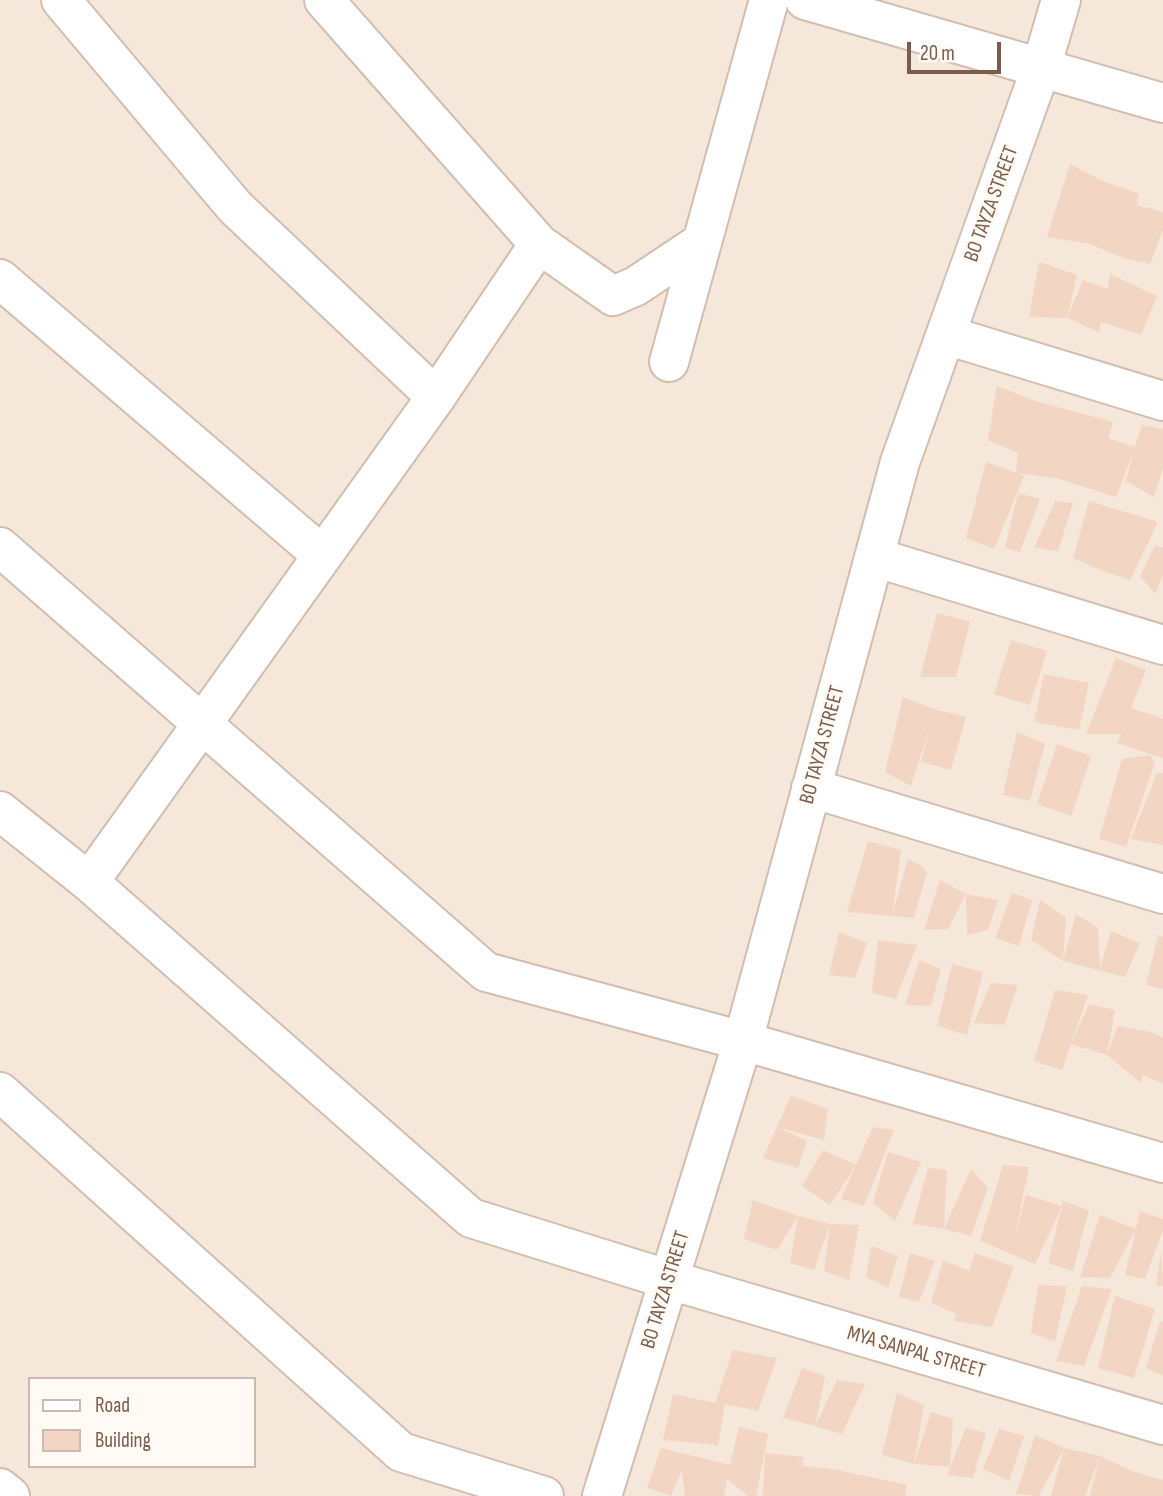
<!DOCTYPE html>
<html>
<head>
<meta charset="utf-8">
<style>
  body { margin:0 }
  #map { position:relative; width:1163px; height:1496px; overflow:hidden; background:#fdf6ec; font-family:"Sofia Sans Condensed",sans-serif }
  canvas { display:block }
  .legend { position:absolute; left:28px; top:1377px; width:228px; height:91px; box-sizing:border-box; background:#fffaf3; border:2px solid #cabbb1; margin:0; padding:9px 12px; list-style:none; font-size:21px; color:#7a5c4d }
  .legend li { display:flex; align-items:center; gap:14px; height:35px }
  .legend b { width:35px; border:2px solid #cabbb1 }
  .scale { position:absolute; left:907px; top:42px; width:94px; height:32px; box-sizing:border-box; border:4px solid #7a5c4d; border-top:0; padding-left:9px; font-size:21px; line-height:24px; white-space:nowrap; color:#7a5c4d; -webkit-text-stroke:5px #fffaf3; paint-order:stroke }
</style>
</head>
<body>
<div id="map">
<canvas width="1163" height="1496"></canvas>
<ul class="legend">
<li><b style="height:9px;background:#fff"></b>Road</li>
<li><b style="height:19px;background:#f3d5c3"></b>Building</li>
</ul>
<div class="scale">20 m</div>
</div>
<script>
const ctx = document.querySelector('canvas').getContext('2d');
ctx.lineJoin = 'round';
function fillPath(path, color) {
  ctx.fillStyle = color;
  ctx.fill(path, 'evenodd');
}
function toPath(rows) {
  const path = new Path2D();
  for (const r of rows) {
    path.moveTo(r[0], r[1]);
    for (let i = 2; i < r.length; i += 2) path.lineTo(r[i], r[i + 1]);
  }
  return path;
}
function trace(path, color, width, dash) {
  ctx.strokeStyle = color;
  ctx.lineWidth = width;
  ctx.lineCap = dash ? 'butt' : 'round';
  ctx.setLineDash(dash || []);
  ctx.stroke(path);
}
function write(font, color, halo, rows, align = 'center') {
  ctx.font = font + ' "Sofia Sans Condensed",sans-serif';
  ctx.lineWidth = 5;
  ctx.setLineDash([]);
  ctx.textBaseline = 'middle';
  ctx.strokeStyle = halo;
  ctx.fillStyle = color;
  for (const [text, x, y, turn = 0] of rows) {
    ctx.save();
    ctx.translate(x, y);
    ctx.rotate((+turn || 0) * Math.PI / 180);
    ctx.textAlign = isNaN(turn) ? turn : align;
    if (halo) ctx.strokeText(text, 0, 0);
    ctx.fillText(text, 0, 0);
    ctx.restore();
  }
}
fillPath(toPath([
  [0,0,1163,0,1163,1496,0,1496],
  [30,1379,254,1379,254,1466,30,1466]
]), '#f5e8da');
fillPath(toPath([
  [1070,164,1103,181,1139,194,1137,205,1163,212,1163,229,1150,264,1124,258,1090,244,1047,237],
  [1039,262,1077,275,1067,318,1083,280,1108,289,1110,274,1157,296,1141,335,1101,322,1099,332,1067,318,1029,317],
  [997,386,1035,401,1113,422,1108,438,1135,447,1142,425,1163,429,1163,468,1154,497,1126,481,1134,450,1116,497,1056,478,1016,473,1024,476,994,549,966,538,986,462,1016,473,1018,453,988,440],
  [1018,493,1040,499,1020,552,1005,548],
  [1055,501,1073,503,1058,551,1034,548],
  [1089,501,1158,522,1130,580,1100,570,1073,558],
  [1155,545,1163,548,1163,575,1155,594,1140,576],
  [937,613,970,622,956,677,920,677],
  [1011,640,1047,651,1030,705,994,694],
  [1116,658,1146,670,1131,708,1163,719,1163,758,1117,743,1121,734,1086,734],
  [1044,674,1089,683,1079,730,1034,722],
  [903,697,934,709,966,717,951,770,921,762,929,729,911,786,885,772],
  [1017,732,1045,744,1030,801,1003,795],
  [1057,744,1091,756,1071,816,1037,804],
  [1150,755,1155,762,1126,847,1099,839,1122,759],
  [1157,773,1163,773,1163,845,1131,839],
  [868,841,901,850,892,916,908,859,920,865,927,872,914,918,892,916,847,912],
  [940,880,966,894,948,929,924,930],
  [1012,893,1032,900,1019,946,995,938],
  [966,894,998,900,988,930,967,935],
  [1040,900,1066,918,1063,961,1076,914,1098,928,1100,969,1111,931,1140,943,1125,977,1063,961,1031,940],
  [839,932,867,943,855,978,829,975],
  [1158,935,1163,937,1163,989,1146,985],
  [878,940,917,945,896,999,872,993],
  [919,960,941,969,931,1006,905,1005],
  [952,964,983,972,967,1035,937,1026],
  [991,983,1018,985,1004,1025,974,1023],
  [1055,990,1088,995,1062,1070,1034,1061],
  [1089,1004,1115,1010,1107,1055,1118,1026,1151,1032,1163,1038,1163,1083,1142,1075,1141,1083,1107,1055,1071,1044],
  [791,1096,828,1109,824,1140,777,1127],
  [777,1127,807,1141,798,1168,763,1158],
  [873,1127,894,1130,864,1206,841,1199,856,1165,830,1205,802,1186,823,1150,856,1165],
  [888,1152,921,1162,895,1221,873,1203],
  [1003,1165,1029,1167,1014,1240,1026,1195,1062,1206,1063,1201,1089,1210,1073,1271,1048,1263,1062,1206,1035,1264,980,1241],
  [928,1168,947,1170,944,1229,971,1169,988,1188,971,1236,944,1229,913,1224],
  [753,1200,798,1216,777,1250,744,1239],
  [1140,1211,1163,1219,1163,1230,1145,1279,1125,1275,1136,1229,1110,1278,1080,1277,1100,1215,1136,1229],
  [798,1216,830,1224,859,1225,849,1280,824,1271,830,1224,814,1270,790,1263],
  [871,1246,898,1256,888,1288,866,1277],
  [1161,1252,1163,1286,1156,1286],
  [910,1253,935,1261,919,1302,899,1297],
  [975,1253,1014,1267,992,1327,954,1321,957,1314,931,1303,943,1260,969,1271],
  [1038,1285,1067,1286,1055,1342,1031,1333],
  [1082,1286,1112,1289,1084,1366,1056,1361],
  [1115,1296,1155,1309,1134,1378,1098,1368],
  [1160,1321,1163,1323,1163,1376,1146,1368],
  [733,1350,777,1358,758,1411,725,1404,718,1445,663,1440,673,1394,715,1403],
  [802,1368,825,1376,815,1426,783,1418],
  [837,1380,865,1384,842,1434,815,1426],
  [897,1393,924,1405,914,1464,931,1412,953,1419,950,1467,914,1464,882,1455],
  [739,1427,768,1434,756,1496,748,1496,727,1479,724,1496,685,1496,682,1470,671,1496,647,1488,661,1448,730,1465],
  [966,1428,986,1433,973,1478,947,1475],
  [999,1429,1024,1436,1009,1481,983,1469],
  [1035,1435,1064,1448,1100,1456,1134,1472,1163,1480,1163,1496,1090,1496,1100,1456,1085,1496,1051,1496,1064,1448,1039,1496,1016,1494],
  [765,1453,804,1457,802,1466,833,1469,907,1485,905,1496,763,1496]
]), '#f3d5c3');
const minor = toPath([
  [61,0,235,207,436,397],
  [324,0,539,244,613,296,636,286,702,242],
  [805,0,1163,103],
  [0,279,322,555],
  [946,335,1163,401],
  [669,362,769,0],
  [0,547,486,972,743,1041,1163,1163],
  [874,557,1163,645],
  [811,788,1163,894],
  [0,811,89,882,471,1218,670,1280,1163,1425],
  [89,882,436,397,539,244],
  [0,1092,401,1452,544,1496],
  [0,1488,10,1496],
  [602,1496,743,1041,900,462,1041,68,1061,0]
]);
trace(minor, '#d1beb0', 42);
trace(minor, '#fff', 38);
write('21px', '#7a5c4d', '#fffaf3', [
  ["BO TAYZA STREET",992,204,-70],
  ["BO TAYZA STREET",823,745,-75],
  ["BO TAYZA STREET",666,1290,-73],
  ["MYA SANPAL STREET",916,1353,16]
]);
</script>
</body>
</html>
